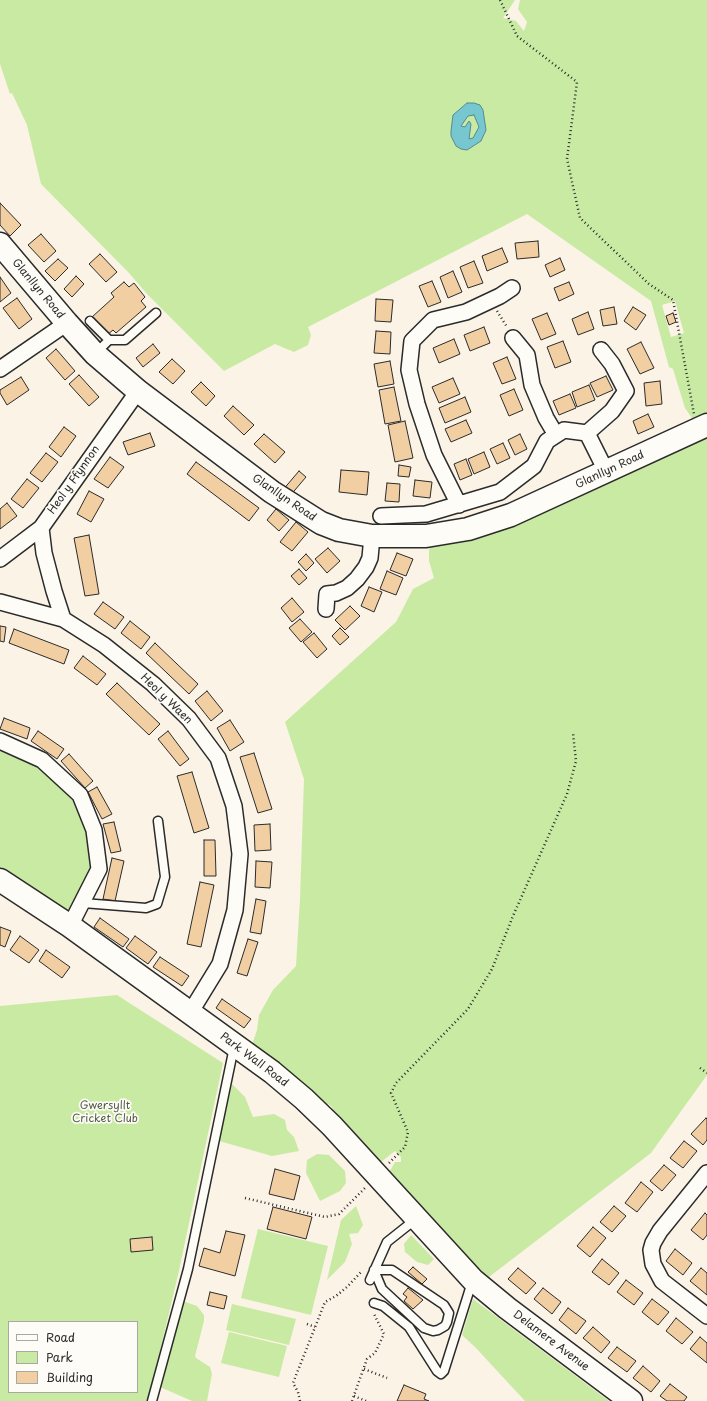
<!DOCTYPE html>
<html>
<head>
<meta charset="utf-8">
<style>
  body { margin:0 }
  #map { position:relative; width:707px; height:1401px; overflow:hidden; background:#fbf3e6; font-family:"Playpen Sans",sans-serif }
  canvas { display:block }
  .legend { position:absolute; left:8px; top:1321px; width:130px; height:72px; box-sizing:border-box; background:#fdfcf7; border:1px solid #a9a8a5; margin:0; padding:5px 7px; list-style:none; font-size:12px; color:#2b2b2b }
  .legend li { display:flex; align-items:center; gap:8px; height:20px }
  .legend b { width:20px; border:1px solid #a9a8a5 }
</style>
</head>
<body>
<div id="map">
<canvas width="707" height="1401"></canvas>
<ul class="legend">
<li><b style="height:5px;background:#fdfcf7"></b>Road</li>
<li><b style="height:11px;background:#c9eaa3"></b>Park</li>
<li><b style="height:11px;background:#f1cfa2"></b>Building</li>
</ul>
</div>
<script>
const ctx = document.querySelector('canvas').getContext('2d');
ctx.lineJoin = 'round';
function fillPath(path, color) {
  ctx.fillStyle = color;
  ctx.fill(path, 'evenodd');
}
function toPath(rows) {
  const path = new Path2D();
  for (const r of rows) {
    path.moveTo(r[0], r[1]);
    for (let i = 2; i < r.length; i += 2) path.lineTo(r[i], r[i + 1]);
  }
  return path;
}
function trace(path, color, width, dash) {
  ctx.strokeStyle = color;
  ctx.lineWidth = width;
  ctx.lineCap = dash ? 'butt' : 'round';
  ctx.setLineDash(dash || []);
  ctx.stroke(path);
}
function write(font, color, halo, rows, align = 'center') {
  ctx.font = font + ' "Playpen Sans",sans-serif';
  ctx.lineWidth = 3.5;
  ctx.setLineDash([]);
  ctx.textBaseline = 'middle';
  ctx.strokeStyle = halo;
  ctx.fillStyle = color;
  for (const [text, x, y, turn = 0] of rows) {
    ctx.save();
    ctx.translate(x, y);
    ctx.rotate((+turn || 0) * Math.PI / 180);
    ctx.textAlign = isNaN(turn) ? turn : align;
    if (halo) ctx.strokeText(text, 0, 0);
    ctx.fillText(text, 0, 0);
    ctx.restore();
  }
}
fillPath(toPath([
  [0,0,515,0,503,18,516,21,524,31,527,22,518,9,520,0,707,0,707,423,694,421,685,408,673,369,669,367,651,301,527,214,308,327,311,335,308,345,294,352,275,344,224,371,147,294,129,273,41,184,27,125,12,93,10,94,0,64],
  [675,301,684,333,671,337,662,305],
  [707,435,707,1075,651,1153,485,1280,387,1176,395,1162,401,1162,401,1157,395,1151,381,1162,374,1162,333,1114,332,1107,328,1104,322,1104,252,1045,257,1030,259,1015,273,990,296,966,300,899,304,779,285,722,396,622,413,589,434,578,429,561,429,543],
  [0,741,42,760,80,795,99,869,70,926,0,880],
  [117,995,223,1063,178,1275,148,1401,0,1401,0,1006],
  [9,1322,137,1322,137,1392,9,1392],
  [232,1084,245,1097,253,1117,274,1114,285,1120,287,1130,294,1137,299,1151,272,1156,219,1141],
  [317,1154,329,1155,345,1171,346,1183,340,1191,320,1201,306,1173,307,1160],
  [356,1206,363,1225,358,1233,349,1234,352,1244,345,1262,327,1280,341,1220],
  [258,1229,328,1246,311,1315,241,1298],
  [411,1235,434,1259,428,1265,417,1262,405,1252,404,1244],
  [473,1299,609,1401,525,1401,475,1347,462,1335],
  [183,1301,197,1306,204,1315,204,1321,195,1356,196,1358,210,1367,212,1374,207,1401,192,1401,160,1387],
  [232,1304,296,1319,289,1345,226,1330],
  [229,1332,287,1346,279,1377,221,1363]
]), '#c9eaa3');
const water = toPath([
  [467,103,474,103,480,105,483,110,486,130,481,141,467,150,461,149,456,146,451,136,451,131,453,115,467,103],
  [474,115,479,127,473,138,469,139,471,124,469,121,465,127,461,126,468,116,474,115]
]);
fillPath(water, '#77c7d1');
trace(water, '#59898f', 1);
const building = toPath([
  [0,203,21,225,10,236,0,225,0,203],
  [41,234,56,251,44,262,28,245,41,234],
  [538,241,539,257,517,259,515,243,538,241],
  [502,248,508,262,487,271,482,256,502,248],
  [100,254,117,272,106,282,89,264,100,254],
  [560,258,565,270,550,277,545,265,560,258],
  [58,259,68,268,55,281,45,271,58,259],
  [474,261,483,283,468,288,460,267,474,261],
  [453,271,462,292,448,298,440,277,453,271],
  [76,276,84,284,72,297,64,289,76,276],
  [0,277,11,293,0,302,0,277],
  [432,281,441,302,428,307,419,286,432,281],
  [124,282,129,287,134,283,145,297,141,301,146,307,116,333,113,330,107,335,92,317,114,297,111,293,124,282],
  [569,282,574,294,559,301,554,288,569,282],
  [17,298,32,319,19,329,3,308,17,298],
  [376,299,393,300,391,322,375,321,376,299],
  [614,307,617,324,603,326,600,310,614,307],
  [633,307,646,315,636,330,624,321,633,307],
  [588,312,594,329,578,335,572,319,588,312],
  [547,313,556,334,541,340,532,319,547,313],
  [673,313,676,322,669,325,666,316,673,313],
  [484,327,490,343,470,351,464,335,484,327],
  [376,331,391,332,390,354,374,353,376,331],
  [454,339,460,354,439,363,433,348,454,339],
  [563,341,571,362,555,368,547,347,563,341],
  [641,342,654,368,640,374,627,349,641,342],
  [153,344,160,353,143,367,136,358,153,344],
  [56,349,75,371,65,380,46,358,56,349],
  [507,357,516,379,502,384,493,363,507,357],
  [172,359,185,371,173,384,159,372,172,359],
  [390,361,394,384,378,387,374,364,390,361],
  [79,375,99,397,89,406,69,384,79,375],
  [606,376,613,390,597,397,590,383,606,376],
  [21,377,29,390,7,405,0,393,0,390,21,377],
  [453,378,460,394,439,403,432,387,453,378],
  [660,381,662,404,646,406,644,383,660,381],
  [201,382,215,396,206,406,191,392,201,382],
  [589,385,595,400,577,407,572,392,589,385],
  [394,387,401,421,385,424,379,390,394,387],
  [514,389,523,410,509,416,500,395,514,389],
  [570,394,576,408,559,415,553,401,570,394],
  [465,397,471,412,445,423,439,408,465,397],
  [233,406,254,425,244,435,224,416,233,406],
  [648,414,654,427,638,434,633,421,648,414],
  [466,420,472,433,451,442,445,429,466,420],
  [405,421,413,458,395,462,388,425,405,421],
  [64,427,76,436,61,457,49,447,64,427],
  [150,433,155,446,128,455,123,442,150,433],
  [264,434,285,452,275,463,254,444,264,434],
  [520,434,527,449,515,455,508,440,520,434],
  [503,443,510,458,497,464,490,449,503,443],
  [484,452,490,467,474,474,468,459,484,452],
  [46,453,58,462,42,482,30,473,46,453],
  [110,457,124,467,108,488,94,479,110,457],
  [466,459,472,475,460,480,454,464,466,459],
  [196,462,259,508,249,521,187,474,196,462],
  [399,465,411,467,409,477,398,476,399,465],
  [341,470,369,472,367,495,339,492,341,470],
  [299,471,306,477,289,497,282,491,299,471],
  [27,479,39,488,23,508,11,499,27,479],
  [415,480,432,482,430,498,413,496,415,480],
  [387,483,400,484,399,502,385,501,387,483],
  [89,491,104,499,91,522,77,514,89,491],
  [7,503,17,516,0,529,0,509,7,503],
  [276,509,289,520,279,531,267,520,276,509],
  [296,522,308,532,292,551,280,542,296,522],
  [89,535,99,594,85,596,74,538,89,535],
  [328,548,340,561,327,573,315,559,328,548],
  [397,553,413,559,406,576,390,570,397,553],
  [306,554,314,563,306,571,298,562,306,554],
  [299,569,307,578,299,585,291,576,299,569],
  [387,571,403,578,396,595,380,589,387,571],
  [369,587,382,592,374,612,361,606,369,587],
  [292,598,304,612,292,622,281,608,292,598],
  [103,602,124,617,115,629,94,614,103,602],
  [350,606,360,616,345,630,335,620,350,606],
  [300,619,312,632,301,642,289,628,300,619],
  [130,621,150,637,141,649,121,633,130,621],
  [0,626,6,627,4,642,0,641,0,626],
  [340,628,349,637,340,645,332,636,340,628],
  [14,629,69,650,64,664,9,643,14,629],
  [314,633,327,649,317,658,303,642,314,633],
  [155,643,198,684,189,694,146,653,155,643],
  [83,656,106,674,97,685,74,668,83,656],
  [117,683,160,724,149,735,106,694,117,683],
  [207,691,223,711,211,721,195,701,207,691],
  [4,718,30,728,27,739,0,729,4,718],
  [230,720,244,742,230,751,217,728,230,720],
  [38,731,64,749,57,759,31,741,38,731],
  [168,731,189,759,180,766,158,739,168,731],
  [254,753,272,809,258,813,240,757,254,753],
  [69,754,93,781,85,788,61,761,69,754],
  [192,772,209,828,194,833,177,776,192,772],
  [97,787,112,814,102,819,88,792,97,787],
  [114,822,121,851,111,853,103,824,114,822],
  [270,824,271,850,255,851,254,825,270,824],
  [204,840,215,840,216,876,204,876,204,840],
  [112,858,124,861,115,901,103,899,112,858],
  [256,861,272,862,270,888,255,887,256,861],
  [200,882,214,885,201,947,187,944,200,882],
  [256,899,266,901,261,934,250,932,256,899],
  [100,918,129,939,123,947,94,927,100,918],
  [0,927,11,931,5,947,0,945,0,927],
  [20,936,39,950,29,963,10,950,20,936],
  [135,936,157,952,148,964,126,948,135,936],
  [248,939,258,942,247,976,237,973,248,939],
  [46,950,70,967,62,978,39,961,46,950],
  [160,957,189,976,182,986,153,967,160,957],
  [222,999,251,1019,244,1028,216,1008,222,999],
  [706,1118,707,1119,707,1140,703,1145,691,1134,706,1118],
  [684,1141,697,1151,683,1168,670,1158,684,1141],
  [664,1165,676,1175,662,1191,650,1181,664,1165],
  [275,1169,300,1176,294,1200,269,1194,275,1169],
  [641,1182,653,1192,637,1212,625,1203,641,1182],
  [614,1206,626,1216,612,1232,600,1222,614,1206],
  [273,1207,312,1217,306,1239,267,1229,273,1207],
  [705,1213,707,1215,707,1235,703,1240,691,1230,705,1213],
  [593,1227,606,1238,590,1257,577,1246,593,1227],
  [226,1231,245,1235,235,1276,199,1266,204,1248,220,1253,226,1231],
  [152,1237,153,1250,131,1252,130,1239,152,1237],
  [675,1249,692,1263,683,1275,666,1261,675,1249],
  [602,1259,619,1273,609,1285,592,1272,602,1259],
  [413,1267,427,1279,422,1284,408,1272,413,1267],
  [518,1268,536,1283,526,1294,508,1279,518,1268],
  [701,1268,707,1273,707,1295,690,1281,701,1268],
  [626,1280,643,1293,634,1305,617,1292,626,1280],
  [408,1288,423,1300,413,1309,404,1301,407,1297,403,1294,408,1288],
  [543,1288,561,1302,552,1314,534,1299,543,1288],
  [210,1292,227,1296,224,1309,207,1305,210,1292],
  [652,1299,669,1312,658,1325,642,1312,652,1299],
  [568,1308,586,1321,576,1334,559,1320,568,1308],
  [676,1318,693,1332,682,1344,666,1331,676,1318],
  [593,1327,610,1342,601,1353,583,1338,593,1327],
  [700,1337,707,1343,707,1363,690,1349,700,1337],
  [617,1347,636,1361,627,1372,608,1358,617,1347],
  [643,1366,660,1381,651,1392,633,1378,643,1366],
  [670,1384,687,1397,684,1401,667,1401,660,1396,670,1384],
  [404,1385,426,1394,424,1399,429,1401,397,1401,404,1385]
]);
fillPath(building, '#f1cfa2');
trace(building, '#2b2b2b', 1);
const lane = toPath([
  [90,321,109,340],
  [96,353,109,340,125,340,156,313],
  [83,903,146,908,157,904,165,877,158,821],
  [374,1270,392,1270,444,1305,449,1313,447,1322,445,1326,438,1330,433,1331,424,1328,382,1289,374,1270],
  [370,1280,387,1242,416,1219],
  [374,1303,383,1306,409,1327,437,1371,441,1374,444,1371,472,1282],
  [152,1401,188,1269,234,1047]
]);
const street = toPath([
  [513,338,527,355,532,385,546,418,556,435],
  [0,369,67,323],
  [587,433,612,411,626,391,612,364,601,350],
  [459,505,434,455,417,404,409,370,412,341,433,320,466,312,500,296,512,288],
  [381,516,426,514,500,492,534,466,547,441,564,430,587,433,606,471],
  [41,528,44,553,54,591,63,619],
  [0,559,41,528,138,391],
  [0,602,63,619,104,645,153,684,189,719,218,758,234,806,240,854,235,910,220,964,190,1013],
  [326,609,327,594,336,593,347,588,357,579,366,567,370,558,372,536],
  [0,741,42,760,80,795,94,830,99,869,70,926],
  [707,1173,660,1231,653,1243,651,1250,653,1264,662,1281,707,1316]
]);
const secondary = toPath([
  [0,244,67,323,95,354,138,391,272,492,321,523,339,530,372,536,426,536,468,529,511,515,707,425],
  [0,880,70,926,272,1072,304,1099,332,1126,473,1280,507,1308,631,1401]
]);
trace(lane, '#2b2b2b', 11);
trace(street, '#2b2b2b', 18);
trace(secondary, '#2b2b2b', 25);
trace(toPath([
  [500,0,517,36,577,82,567,159,580,218,649,284,673,300,694,414],
  [497,311,507,327],
  [700,1068,707,1073],
  [389,1163,405,1147,408,1132,391,1093,396,1083,468,1009,492,969,513,916,567,794,576,761,573,733],
  [245,1198,325,1217,339,1214,366,1187],
  [307,1324,315,1327],
  [364,1369,387,1378],
  [354,1396,366,1401],
  [300,1401,298,1392,293,1383,325,1302,336,1296,347,1287,362,1271],
  [352,1401,367,1359,375,1353,384,1334,374,1314]
]), '#2b2b2b', 2.5, [1, 3]);
trace(lane, '#fdfcf7', 8);
trace(street, '#fdfcf7', 15);
trace(secondary, '#fdfcf7', 22);
write('11px', '#2b2b2b', '#fdfcf7', [
  ["Glanllyn Road",38,289,50],
  ["Glanllyn Road",610,470,-25],
  ["Heol y Ffynnon",74,480,-55],
  ["Glanllyn Road",284,498,34],
  ["Heol y Waen",166,699,44],
  ["Park Wall Road",254,1060,37],
  ["Delamere Avenue",551,1341,37]
]);
write('11px', '#525b49', '#fdfcf7', [
  ["Gwersyllt",105,1106],
  ["Cricket Club",105,1119]
]);
</script>
</body>
</html>
